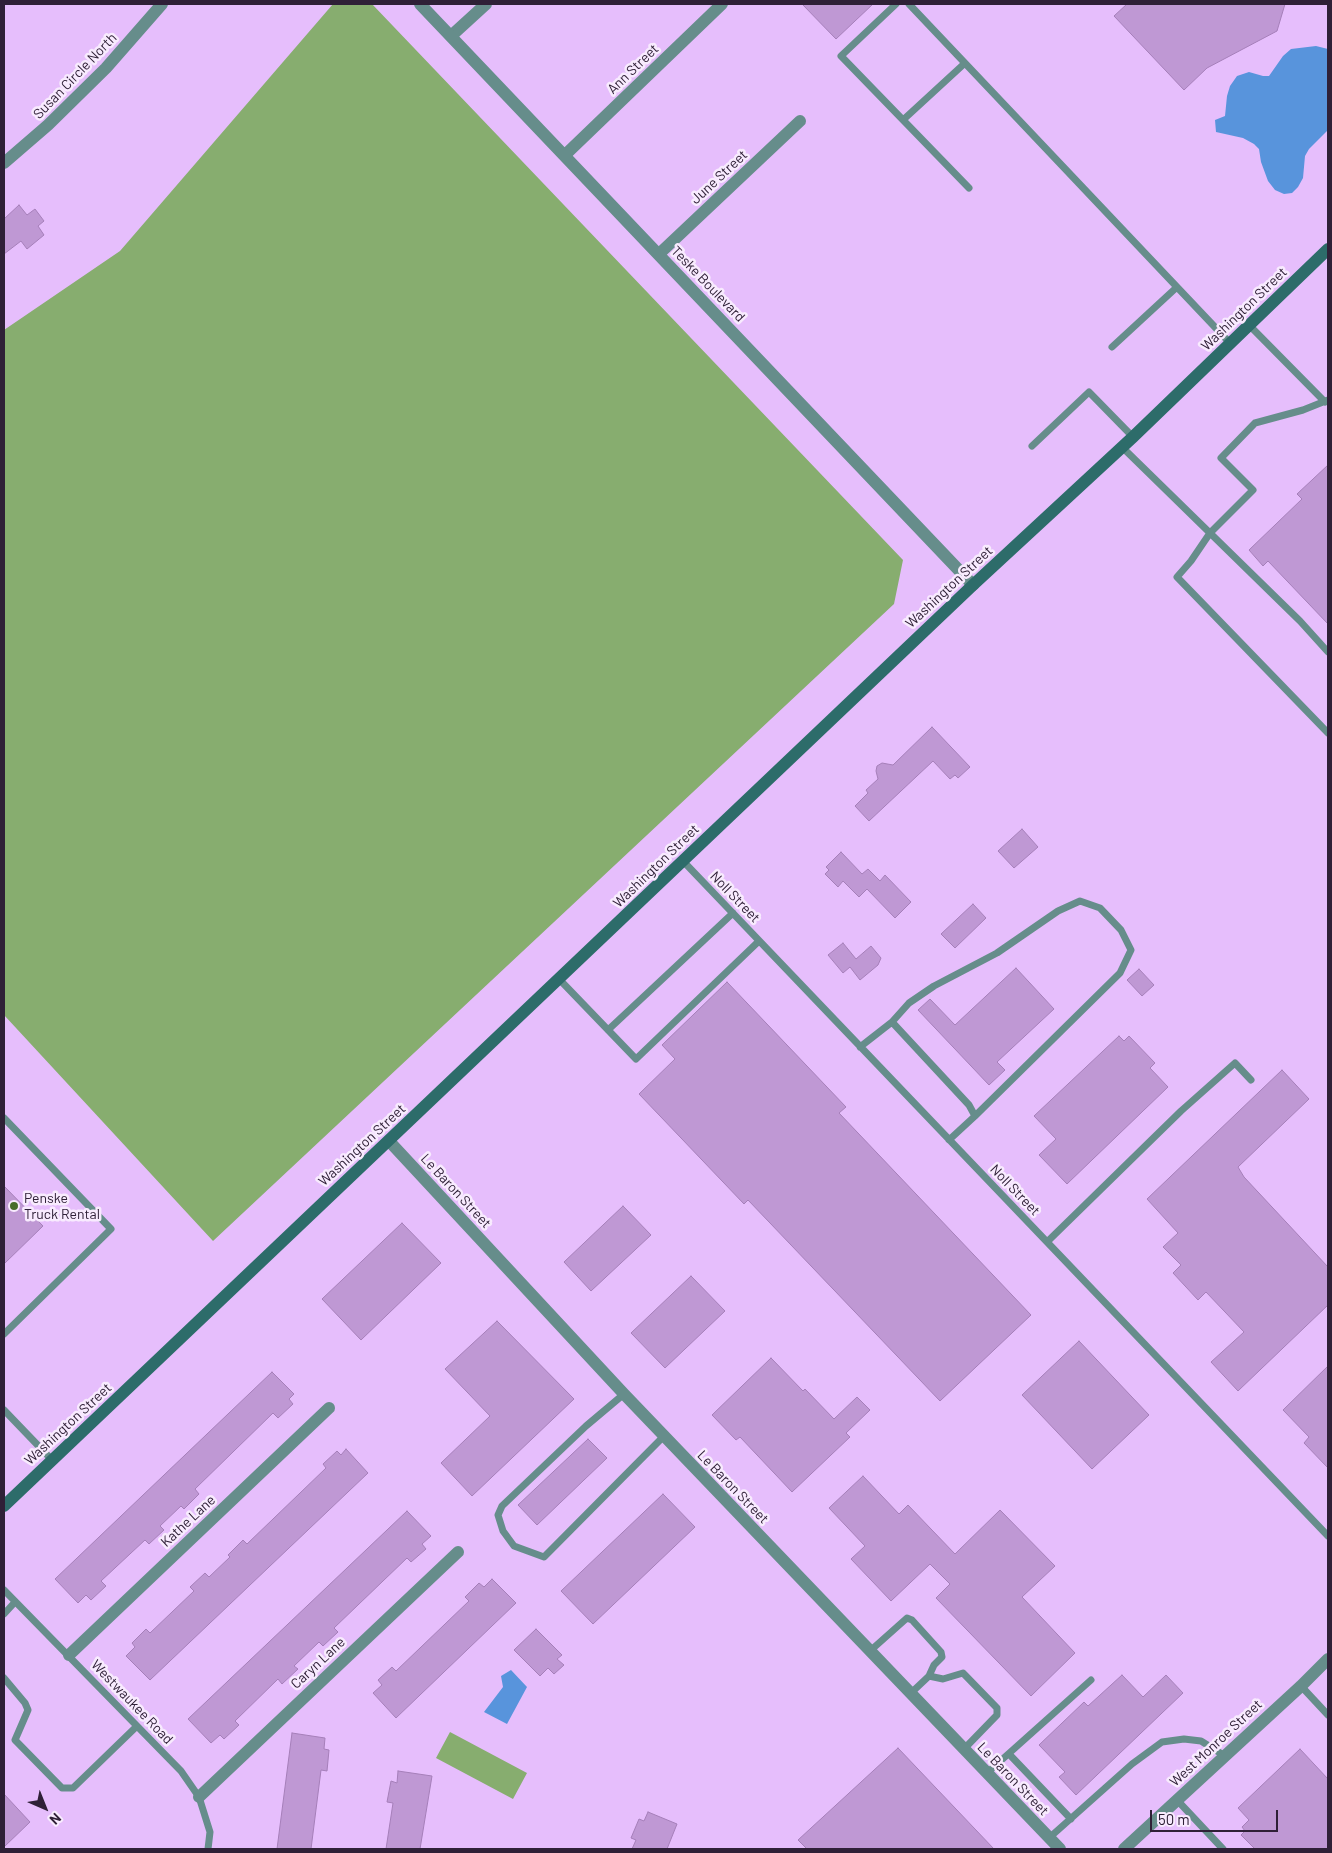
<!DOCTYPE html>
<html>
<head>
<meta charset="utf-8">
<style>
  body { margin:0 }
  #map { position:relative; width:1332px; height:1853px; overflow:hidden; background:#e6befc; font-family:Barlow,sans-serif }
  canvas { display:block }
  .frame { position:absolute; inset:0; border:5px solid #2f2037; pointer-events:none }
  .north { position:absolute; left:20px; top:1783px; width:50px; height:50px; -webkit-text-stroke:4px #f8ebfe; paint-order:stroke; rotate:136deg; font-size:14px; font-weight:700; line-height:20px; text-align:center; color:#2f2037 }
  .north::after { content:''; display:block; margin:auto; width:18px; height:22px; background:#2f2037; clip-path:polygon(50% 0,100% 100%,50% 72%,0 100%) }
  .scale { position:absolute; left:1150px; top:1810px; width:128px; height:22px; box-sizing:border-box; border:2px solid #2f2037; border-top:0; padding-left:6px; font-size:15px; line-height:18px; white-space:nowrap; color:#2f2037; -webkit-text-stroke:4px #f8ebfe; paint-order:stroke }
</style>
</head>
<body>
<div id="map">
<canvas width="1332" height="1853"></canvas>
<div class="frame"></div>
<div class="north">N</div>
<div class="scale">50 m</div>
</div>
<script>
const ctx = document.querySelector('canvas').getContext('2d');
ctx.lineJoin = 'round';
function fillPath(path, color) {
  ctx.fillStyle = color;
  ctx.fill(path, 'evenodd');
}
function toPath(rows) {
  const path = new Path2D();
  for (const r of rows) {
    path.moveTo(r[0], r[1]);
    for (let i = 2; i < r.length; i += 2) path.lineTo(r[i], r[i + 1]);
  }
  return path;
}
function trace(path, color, width, dash) {
  ctx.strokeStyle = color;
  ctx.lineWidth = width;
  ctx.lineCap = dash ? 'butt' : 'round';
  ctx.setLineDash(dash || []);
  ctx.stroke(path);
}
function write(font, color, halo, rows, align = 'center') {
  ctx.font = font + ' Barlow,sans-serif';
  ctx.lineWidth = 5;
  ctx.setLineDash([]);
  ctx.textBaseline = 'middle';
  ctx.strokeStyle = halo;
  ctx.fillStyle = color;
  for (const [text, x, y, turn = 0] of rows) {
    ctx.save();
    ctx.translate(x, y);
    ctx.rotate((+turn || 0) * Math.PI / 180);
    ctx.textAlign = isNaN(turn) ? turn : align;
    if (halo) ctx.strokeText(text, 0, 0);
    ctx.fillText(text, 0, 0);
    ctx.restore();
  }
}
fillPath(toPath([
  [333,4,372,4,903,560,894,604,213,1241,4,1015,4,330,120,251],
  [450,1732,527,1773,513,1799,436,1758]
]), '#87ad6f');
fillPath(toPath([
  [1316,46,1328,49,1328,130,1309,149,1305,156,1303,178,1298,187,1292,193,1284,194,1275,190,1268,181,1261,162,1259,149,1254,144,1243,138,1216,132,1215,120,1225,116,1227,96,1230,86,1237,76,1249,72,1263,76,1269,76,1283,56,1291,49],
  [511,1670,527,1687,507,1724,484,1712,503,1687,501,1676]
]), '#5894dc');
const building = toPath([
  [802,4,873,4,836,39,802,4],
  [1127,4,1285,4,1277,31,1207,68,1184,90,1114,16,1127,4],
  [19,205,27,215,35,209,44,221,38,226,44,235,27,249,21,241,4,254,4,219,19,205],
  [1328,465,1328,624,1268,561,1263,566,1249,550,1302,499,1297,494,1328,465],
  [932,727,970,767,958,778,955,775,950,779,933,761,869,821,855,806,868,793,866,790,878,779,876,771,877,766,882,763,893,765,932,727],
  [1022,829,1038,847,1014,868,998,851,1022,829],
  [841,852,862,874,868,869,880,881,885,875,911,902,895,918,867,889,859,897,843,881,838,887,825,874,829,870,826,867,841,852],
  [973,904,986,918,955,948,941,934,973,904],
  [843,943,856,959,871,946,881,958,878,965,860,980,850,967,843,973,828,955,843,943],
  [1016,968,1054,1009,997,1062,1005,1070,989,1085,918,1010,930,999,955,1025,1016,968],
  [1139,969,1154,985,1142,996,1127,980,1139,969],
  [727,982,846,1107,839,1113,1031,1315,940,1401,748,1200,744,1204,639,1094,675,1059,662,1045,727,982],
  [1119,1036,1124,1041,1129,1036,1155,1063,1150,1068,1168,1087,1067,1184,1039,1155,1056,1139,1034,1116,1119,1036],
  [1282,1070,1309,1099,1238,1167,1244,1177,1328,1267,1328,1305,1238,1391,1211,1362,1244,1332,1206,1292,1198,1300,1173,1273,1181,1265,1163,1247,1178,1233,1147,1199,1282,1070],
  [4,1186,43,1226,4,1264,4,1186],
  [623,1206,651,1235,591,1291,564,1262,623,1206],
  [402,1223,441,1263,361,1340,322,1299,402,1223],
  [691,1276,725,1311,665,1368,631,1333,691,1276],
  [497,1321,574,1399,472,1496,441,1463,490,1416,445,1369,497,1321],
  [1079,1341,1149,1415,1092,1469,1022,1395,1079,1341],
  [771,1358,803,1391,805,1389,834,1419,857,1397,870,1410,846,1433,850,1437,792,1492,740,1437,736,1440,712,1415,771,1358],
  [1328,1366,1328,1468,1304,1443,1309,1437,1283,1410,1328,1366],
  [272,1372,294,1394,289,1399,293,1404,278,1418,273,1413,195,1489,199,1494,184,1509,181,1506,160,1526,164,1530,149,1544,145,1540,101,1581,106,1586,91,1600,86,1595,78,1603,55,1579,272,1372],
  [588,1439,607,1458,537,1525,518,1505,588,1439],
  [346,1449,368,1473,150,1680,126,1656,135,1647,132,1643,146,1629,150,1633,194,1591,190,1587,205,1573,209,1577,230,1557,228,1555,243,1540,247,1544,326,1468,323,1464,337,1451,341,1455,346,1449],
  [863,1476,899,1514,908,1505,955,1554,1000,1510,1055,1566,1022,1597,1075,1653,1031,1696,936,1598,950,1584,930,1564,891,1601,851,1559,865,1546,829,1508,863,1476],
  [663,1494,695,1527,593,1624,561,1591,663,1494],
  [407,1511,431,1536,422,1544,426,1549,411,1562,407,1558,334,1628,338,1632,323,1646,319,1642,294,1666,298,1669,282,1684,278,1679,235,1721,239,1725,224,1739,220,1735,211,1743,188,1719,407,1511],
  [492,1579,516,1603,396,1718,373,1693,382,1685,378,1680,392,1667,396,1671,469,1601,465,1597,479,1583,484,1587,492,1579],
  [536,1629,562,1655,557,1659,564,1665,554,1674,548,1668,540,1676,514,1650,536,1629],
  [1122,1675,1143,1697,1166,1675,1183,1693,1076,1795,1059,1777,1065,1772,1039,1745,1084,1702,1088,1706,1122,1675],
  [292,1733,325,1738,324,1749,329,1750,327,1771,321,1770,311,1849,277,1849,292,1733],
  [898,1748,994,1849,807,1849,798,1840,898,1748],
  [1300,1749,1328,1779,1328,1849,1255,1849,1241,1835,1245,1831,1242,1827,1249,1820,1238,1808,1300,1749],
  [398,1771,432,1776,420,1849,386,1849,393,1803,387,1802,391,1781,397,1783,398,1771],
  [4,1794,30,1822,4,1847,4,1794],
  [648,1812,677,1824,667,1849,632,1849,636,1840,631,1838,639,1819,644,1821,648,1812]
]);
fillPath(building, '#bf98d4');
trace(building, '#a57fb9', 1);
trace(toPath([
  [896,4,841,56,969,188],
  [909,4,1230,343],
  [903,120,965,63],
  [1249,325,1325,402],
  [1112,347,1177,287],
  [1328,400,1303,410,1255,423,1221,458,1253,490,1210,533,1191,561,1177,577,1328,733],
  [1032,446,1089,392,1133,437],
  [1122,447,1300,621,1328,652],
  [683,861,1328,1536],
  [559,979,636,1059,759,941],
  [892,1022,909,1003,934,986,997,953,1058,911,1080,901,1100,908,1121,930,1131,950,1120,973,975,1116],
  [608,1030,733,913],
  [860,1047,892,1022,969,1105,975,1116,949,1140],
  [4,1118,111,1229,4,1334],
  [1047,1242,1181,1111,1235,1063,1251,1080],
  [624,1394,586,1426,502,1506,498,1515,503,1531,514,1546,544,1557,664,1436],
  [4,1410,52,1460],
  [4,1590,181,1771,199,1797,210,1832,208,1849],
  [4,1614,15,1602],
  [870,1651,907,1618,912,1620,941,1652,942,1657,934,1665,929,1676,911,1693],
  [929,1676,943,1679,963,1673,997,1708,997,1715,964,1749],
  [4,1678,25,1703,28,1710,15,1740,62,1788,73,1788,137,1726],
  [1301,1686,1328,1715],
  [1009,1754,1071,1819],
  [987,1773,1091,1680],
  [1177,1800,1223,1849],
  [1049,1838,1132,1764,1162,1742,1184,1739,1201,1741,1225,1756]
]), '#668d8b', 7);
trace(toPath([
  [451,36,486,4],
  [565,155,722,4],
  [4,163,48,125,106,68,162,4],
  [659,254,800,121],
  [389,1141,624,1394,1060,1849],
  [69,1655,329,1408],
  [199,1797,458,1552],
  [1124,1849,1301,1686,1328,1659]
]), '#668d8b', 12);
trace(toPath([
  [420,4,973,585]
]), '#668d8b', 12);
trace(toPath([
  [4,1506,973,585,1133,437,1328,249]
]), '#2d6c6a', 12);
for (const [x, y, r, color] of [
  [14,1206,5,"#476e29"]
]) {
  const dot = new Path2D();
  dot.arc(x, y, r, 0, 2 * Math.PI);
  ctx.fillStyle = color;
  ctx.fill(dot);
  trace(dot, '#f8ebfe', 2);
}
write('14px', '#2f2037', '#f8ebfe', [
  ["Ann Street",633,69,-44],
  ["Susan Circle North",75,76,-46],
  ["June Street",719,177,-43],
  ["Teske Boulevard",708,284,46],
  ["Washington Street",1244,309,-44],
  ["Washington Street",949,587,-43],
  ["Washington Street",656,866,-44],
  ["Noll Street",735,897,46],
  ["Washington Street",362,1145,-43],
  ["Noll Street",1015,1190,46],
  ["Le Baron Street",456,1191,47],
  ["Washington Street",68,1424,-43],
  ["Le Baron Street",733,1487,46],
  ["Kathe Lane",188,1521,-43],
  ["Caryn Lane",318,1663,-43],
  ["Westwaukee Road",132,1702,46],
  ["West Monroe Street",1216,1743,-43],
  ["Le Baron Street",1013,1779,46]
]);
write('14px', '#2f2037', '#f8ebfe', [
  ["Penske",24,1198],
  ["Truck Rental",24,1214]
], 'left');
</script>
</body>
</html>
